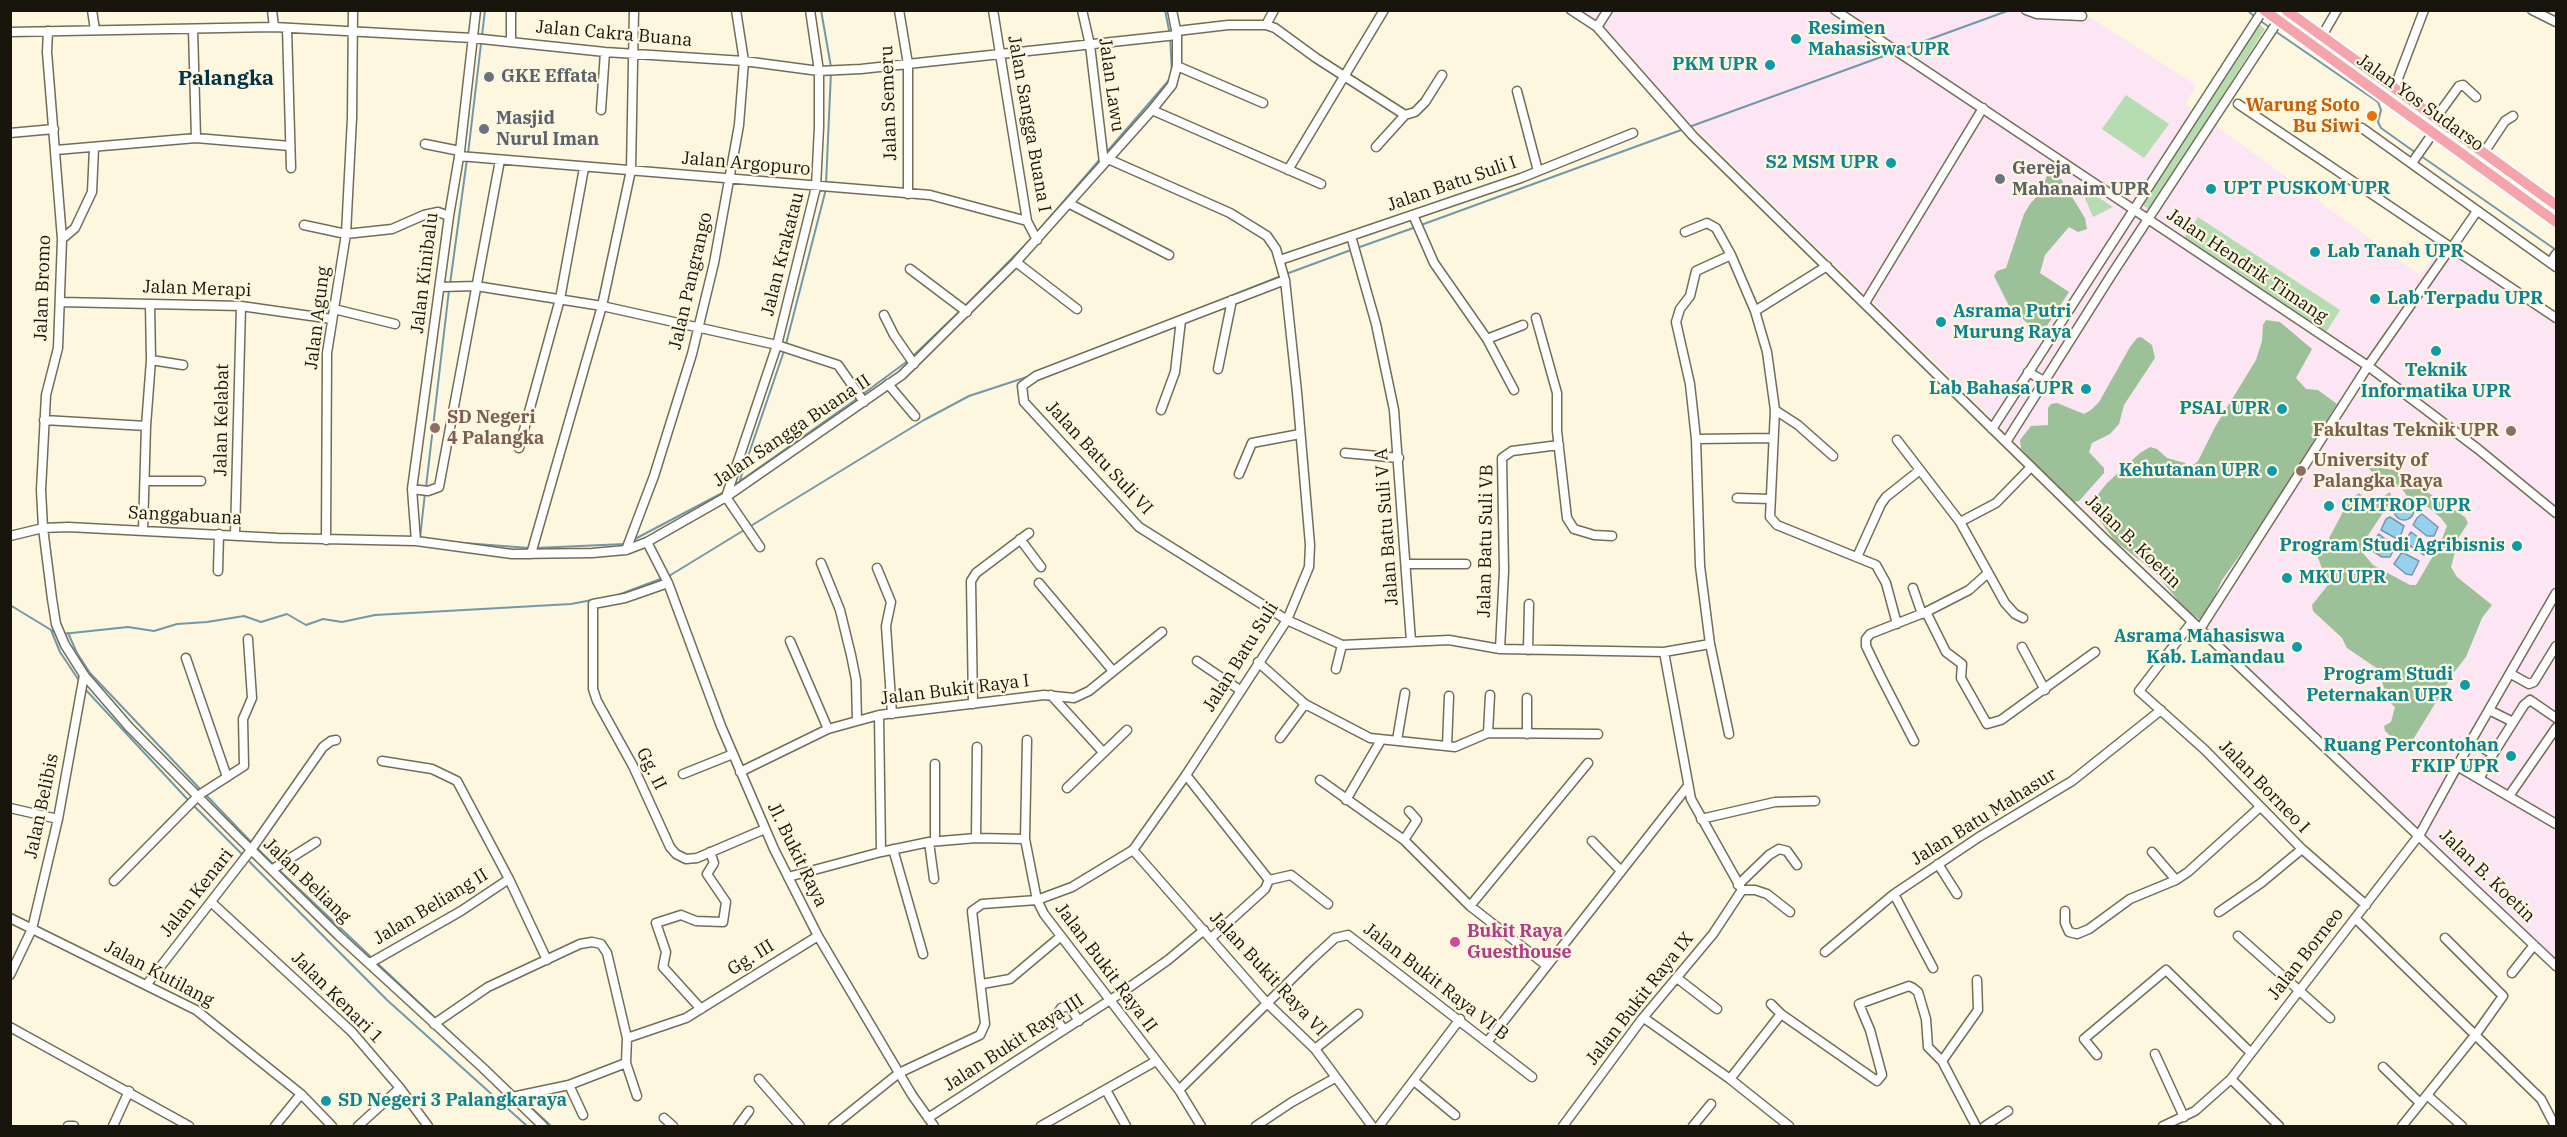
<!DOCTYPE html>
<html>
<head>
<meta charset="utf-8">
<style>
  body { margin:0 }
  #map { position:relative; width:2567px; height:1137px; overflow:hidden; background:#fef7df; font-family:"IBM Plex Serif",serif }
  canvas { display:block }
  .frame { position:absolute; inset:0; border:12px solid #18150d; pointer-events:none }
</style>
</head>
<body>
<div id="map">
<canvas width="2567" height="1137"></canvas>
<div class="frame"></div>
</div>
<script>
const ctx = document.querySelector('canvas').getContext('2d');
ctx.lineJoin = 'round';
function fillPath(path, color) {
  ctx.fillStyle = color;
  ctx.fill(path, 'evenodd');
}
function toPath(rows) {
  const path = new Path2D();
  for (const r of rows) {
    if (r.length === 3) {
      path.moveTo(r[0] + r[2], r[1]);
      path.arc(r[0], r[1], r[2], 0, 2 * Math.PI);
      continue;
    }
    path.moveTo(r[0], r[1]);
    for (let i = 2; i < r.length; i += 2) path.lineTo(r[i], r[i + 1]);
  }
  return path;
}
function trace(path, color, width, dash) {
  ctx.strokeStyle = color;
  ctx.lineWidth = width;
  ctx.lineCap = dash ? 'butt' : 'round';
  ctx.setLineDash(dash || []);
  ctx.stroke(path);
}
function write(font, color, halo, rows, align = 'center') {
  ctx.font = font + ' "IBM Plex Serif",serif';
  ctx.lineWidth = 4.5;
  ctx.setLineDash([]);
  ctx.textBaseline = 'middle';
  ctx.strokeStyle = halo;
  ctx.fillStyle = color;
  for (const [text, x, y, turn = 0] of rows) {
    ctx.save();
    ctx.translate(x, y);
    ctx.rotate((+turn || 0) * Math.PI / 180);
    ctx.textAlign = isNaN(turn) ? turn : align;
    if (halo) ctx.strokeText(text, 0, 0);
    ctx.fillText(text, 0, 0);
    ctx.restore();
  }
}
fillPath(toPath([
  [1577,11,2080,11,2196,85,2186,104,2420,275,2447,239,2556,312,2556,960,2208,630,1678,111,1611,33]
]), '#fde6f3');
fillPath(toPath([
  [2259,24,2265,29,2150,210,2141,204],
  [2126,95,2169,124,2144,158,2102,129],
  [2092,193,2113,207,2093,217,2084,196],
  [2198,217,2340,310,2325,334,2184,238]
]), '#b6dcb2');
fillPath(toPath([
  [2053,174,2061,179,2085,218,2087,229,2078,232,2069,227,2045,255,2040,273,2069,292,2041,335,2010,308,1994,276,1997,271,2006,268,2024,214,2030,204,2039,194,2047,176],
  [2266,320,2280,322,2312,349,2296,378,2306,389,2318,390,2337,404,2262,524,2222,580,2206,615,2200,620,2184,608,2155,572,2115,541,2089,506,2107,483,2140,453,2150,447,2157,449,2167,458,2185,463,2190,468,2198,461,2215,427,2256,360,2262,341,2263,325],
  [2141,337,2152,345,2155,358,2124,405,2119,424,2110,434,2092,443,2089,452,2104,468,2104,473,2079,501,2073,502,2030,459,2021,449,2020,440,2031,426,2048,425,2048,408,2051,404,2057,403,2084,414,2091,410,2099,402,2130,347,2137,338],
  [2367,466,2394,470,2465,517,2468,523,2459,537,2451,567,2457,577,2492,605,2482,618,2466,657,2455,671,2414,738,2404,744,2396,741,2385,731,2384,726,2391,722,2395,707,2388,701,2378,669,2347,648,2342,638,2313,611,2312,605,2328,585,2317,555,2325,546,2349,500,2359,493,2367,500,2375,502,2390,492,2392,499,2363,543,2363,553,2373,565,2410,585,2416,585,2440,544,2447,526,2441,518,2428,507,2407,496,2402,489,2371,471]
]), '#9cc198');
const water = toPath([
  [2404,510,10],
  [2422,514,2438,527,2434,536,2427,536,2413,525,2417,518,2422,514],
  [2390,517,2404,526,2399,540,2381,530,2386,519,2390,517],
  [2411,532,2430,546,2424,555,2404,542,2411,532],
  [2379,534,2395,547,2390,557,2382,557,2368,548,2379,534],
  [2402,552,2419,561,2412,575,2406,574,2394,564,2402,552]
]);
fillPath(water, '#97d0ec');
trace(water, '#7198a9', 1.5);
trace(toPath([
  [821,10,831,67],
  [1165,10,1170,35,1172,73],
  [2247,10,2254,16],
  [2259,20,2378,102,2381,110,2378,122,2381,128,2416,153],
  [1900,50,2010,10],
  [1689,127,1892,53],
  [468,154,485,10],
  [1105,154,1170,79],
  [2421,156,2556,250],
  [826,184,831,72],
  [1421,225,1684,129],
  [1038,231,1101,158],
  [1357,248,1416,227],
  [1286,274,1351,250],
  [450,284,467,159],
  [965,306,1033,237],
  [1158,325,1281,276],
  [913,356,961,310],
  [863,394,909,360],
  [740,480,785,348,826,189],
  [733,486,858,398],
  [426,487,449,290],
  [420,538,425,493],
  [633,540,726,491],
  [451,542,529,548],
  [535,548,625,544],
  [669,576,924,420,969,396,1030,376],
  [618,595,663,578],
  [10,605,56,633],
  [51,630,60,652,80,682],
  [68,633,77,653,90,673,201,790],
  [62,634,128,627,154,631,177,624,207,622,244,616,261,622,287,614,306,625,323,619,342,622,375,615,571,604,592,600],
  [85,689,189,801],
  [205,794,253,844],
  [193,805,387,1000,527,1126],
  [257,848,274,865],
  [278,869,372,958],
  [376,962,516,1094],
  [521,1098,551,1126]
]), '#7198a9', 2);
const minor = toPath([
  [92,10,95,30],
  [272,10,274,27],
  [899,10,908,64,908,194],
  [993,10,1027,221,1037,240],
  [1082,10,1090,45,1104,163],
  [1571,10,1597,27,1693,136,2105,539,2556,966],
  [1835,10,2368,366,2478,449,2556,513],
  [2026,10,2037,14,2082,16],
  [2532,10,2556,22],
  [1266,25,1274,10],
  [1597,27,1608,10],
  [287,28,291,168],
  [193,29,196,138],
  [48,31,47,52,62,239,58,348,46,395,41,490,43,528,52,599,56,624,65,645,84,675,129,727,235,834,339,936,483,1068,543,1126],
  [1177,31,1228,25,1266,25,1275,28,1316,58,1405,115,1376,147],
  [10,32,274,27,472,38,605,52,744,61,819,71,861,69,1177,35],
  [2322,36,2337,10],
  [511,42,511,10],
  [1177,66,1263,103],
  [2394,89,2424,10],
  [1517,91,1538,171],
  [2238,104,2556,318],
  [601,110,605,52],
  [1152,110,1321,184],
  [1405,115,1415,112,1425,102,1442,75],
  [2435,119,2459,86,2463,85,2476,97],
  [2362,128,2556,267],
  [10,133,54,129],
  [425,144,460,151],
  [56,150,196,138,290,146],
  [2483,154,2505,121,2513,116],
  [459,156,930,195,1027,221],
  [2412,163,2433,133],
  [1288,170,1384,10],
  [1070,204,1169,255],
  [1413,215,1434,263,1487,339,1523,325],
  [304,225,346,234,392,229,424,215,438,212,449,216],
  [1685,232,1707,223,1716,228,1731,255,1755,311,1827,266],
  [1351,236,1376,324,1394,410,1411,641],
  [62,239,75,228,92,192,94,148],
  [2455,243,2477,211],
  [1280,260,1521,178,1633,133],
  [1016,262,1077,309],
  [2551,262,2556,254],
  [910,269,967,312],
  [440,287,476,286,602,306,777,345,838,365,864,402],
  [61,302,241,306,332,319],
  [1865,303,1983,108],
  [334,309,395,324],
  [1755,311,1767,352,1775,410,1770,517,1777,525,1876,565,1886,583,1897,624],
  [884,315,894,335,914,364],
  [1536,318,1557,393,1557,431,1567,518,1574,529,1594,535,1612,536],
  [1181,320,1036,376,1022,386,1024,402,1139,527,1287,620,1342,645,1449,640,1500,649,1664,652,1710,644,1729,734],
  [1487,339,1514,390],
  [151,360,183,365],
  [1218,369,1232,300],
  [2028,372,2044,381],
  [888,384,915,416],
  [1161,410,1175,372,1181,320,1285,280],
  [1775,410,1798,425,1833,456],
  [44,420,146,426],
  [1992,429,2263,10],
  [1696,439,1773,438],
  [1897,440,1960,522,1996,503,2031,467],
  [2006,442,2112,274,2278,21],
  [519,448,560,299,584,168],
  [1345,453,1399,458],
  [1239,474,1252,443,1300,434],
  [146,481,201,481],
  [412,489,428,491,439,487,500,160],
  [726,497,777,345,816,187,819,127,819,71,810,10],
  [726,497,760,547],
  [1737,498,1771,499],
  [1960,522,2005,603,2015,614,2023,618],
  [143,531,146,426,151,360,150,304],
  [235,535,241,306],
  [10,536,43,528,68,527,278,538,416,541,512,554,592,553,626,550,647,542,726,497,902,375,1016,262,1152,110,1172,85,1177,66,1177,35,1172,10],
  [1020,539,1041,567],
  [326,540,327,353,346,234,352,118,353,10],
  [416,541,412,489,449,216,460,151,476,10],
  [647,542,668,583,721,726,774,849,818,936,912,1095,934,1126],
  [626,550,654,476,692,354,714,263,739,125,744,61,736,10],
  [531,554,602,306,631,170,634,10],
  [1857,557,1881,504,1886,497,1920,470],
  [821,563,840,610,851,655,856,680,857,721],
  [1406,564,1466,564],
  [877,568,891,602,886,626,892,714],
  [218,571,219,534],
  [668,583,625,598,593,604,593,689,597,701,633,766,670,847,676,854,686,859,697,858,765,829],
  [1039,583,1113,671],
  [1913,588,1922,614],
  [1926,612,1946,652,1962,664,1961,678,1987,724,2001,720,2095,652],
  [2192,622,2139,691,2205,750,2302,849,2366,905],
  [2200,629,2368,366,2451,247],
  [790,641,828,729],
  [1710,644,1700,566,1696,439,1690,384,1676,322,1680,309,1690,296,1696,271,1731,255],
  [2022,647,2045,690],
  [1500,649,1504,571,1502,458,1512,451,1559,445],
  [1528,650,1529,604],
  [1664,652,1691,799,1742,890],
  [186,658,227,777],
  [1197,661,1240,690],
  [1258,662,1305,704,1370,738,1455,747,1488,733,1598,734],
  [1336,669,1342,645],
  [2511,674,2529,684,2534,682,2556,646],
  [1051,695,1103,752],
  [973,704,971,581,976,573,1029,533],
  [2489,710,2513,722],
  [879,715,881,852],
  [1488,733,1490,695],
  [1527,734,1527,698],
  [1280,738,1305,704],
  [1397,740,1405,693],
  [1914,741,1881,677,1866,646,1866,639,1870,634,1926,612,1969,590,1987,574],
  [2471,741,2493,754,2524,705,2530,700,2556,718],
  [1447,746,1449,696],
  [382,761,432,769,457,781,509,879,547,960],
  [935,764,935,841],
  [2457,766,2556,824],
  [740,772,828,729,879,715,1044,695,1074,698,1089,691,1162,632],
  [683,774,733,754],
  [1186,775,1269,880,1265,889,1211,938],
  [2479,779,2493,754],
  [1320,780,1404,840,1470,906,1547,966],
  [1067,788,1127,730],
  [2509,796,2556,728],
  [1346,800,1381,740],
  [10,808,58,819],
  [1701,819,1775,802,1815,801],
  [976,838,977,747],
  [1025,839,1027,740],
  [1404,840,1417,820,1409,811],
  [1592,841,1621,871],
  [929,842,934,879],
  [893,849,923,954],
  [1133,850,1266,1002,1315,1049,1372,1126],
  [2152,852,2176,880],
  [1938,864,1957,894],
  [273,869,316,842],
  [788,877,881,852,929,842,976,838,1025,839,1037,900,1044,914,1179,1090,1201,1126],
  [1269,880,1291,875,1328,904],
  [114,881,199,795,244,766,243,719,252,698,248,639],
  [1738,885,1769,855,1779,849,1787,851,1797,865],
  [1742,890,1755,890,1767,894,1790,912],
  [1894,894,1933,968],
  [211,902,352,1032,400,1088,428,1126],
  [1470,906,1588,763],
  [2065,911,2065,923,2069,932,2077,934,2089,929,2130,899,2176,880,2188,872,2260,807],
  [2219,912,2261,883,2302,849],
  [10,918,196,1010,301,1094,332,1126],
  [2355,918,2541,1099,2555,1126],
  [2238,936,2330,1018],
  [1825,952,1894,894,1979,837,2072,781,2161,710],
  [370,963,461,911,509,879],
  [2512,973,2534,945],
  [10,975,32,929,58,819,84,675],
  [1677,978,1717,1009],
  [147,984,251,850,323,747,331,741,336,740],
  [982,984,1010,979,1060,937],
  [1771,1004,1781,1014,1877,1081,1882,1075,1870,1030,1859,1004,1909,986,1913,988,1918,992,1926,1019,1928,1047,1942,1061,1976,1126],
  [701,1009,663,967,666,952,656,923,681,915,696,921,723,922,726,902,707,874,714,863,710,852],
  [1644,1018,1730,1079,1789,1126],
  [434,1024,488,987,580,944,592,942,601,944,607,953,627,1038,626,1063,569,1085,512,1097],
  [10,1027,189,1126],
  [1064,1030,1057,1020,1057,1015,1061,1008,1069,1006,1079,1021],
  [627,1038,686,1018,818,936],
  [1488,1041,1688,786],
  [1315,1049,1358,1014],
  [2155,1054,2184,1117],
  [2097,1055,2084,1039,2166,970,2250,1052],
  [1942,1061,1978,1010,1977,980],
  [626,1063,637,1096],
  [2383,1067,2420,1103],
  [759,1079,800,1126],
  [1730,1079,1781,1014],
  [2231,1079,2279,1126],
  [1414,1081,1455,1115],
  [569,1085,583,1115],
  [1106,1090,1126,1126],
  [1179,1090,1311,960,1335,938,1348,935,1532,1077],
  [2427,1095,2462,1126],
  [664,1118,673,1126],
  [928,1118,1124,991,1168,960,1204,930],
  [68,1126,74,1126],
  [113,1126,129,1091],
  [275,1126,301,1094],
  [358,1126,400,1088],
  [738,1126,749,1111],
  [833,1126,899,1073,980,1035,985,1024,972,911,982,904,1037,900,1072,887,1133,850,1186,775,1287,620,1309,567,1310,545,1297,392,1285,280,1276,249,1267,236,1230,213,1108,159],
  [1041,1126,1156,1061],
  [1256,1126,1292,1102,1335,1078],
  [1379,1126,1460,1019],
  [1563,1126,1642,1019,1713,934,1742,890],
  [1693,1126,1711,1104],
  [1985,1126,2008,1111],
  [2163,1126,2195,1111,2231,1079,2420,834,2471,741,2556,593],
  [2402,1126,2476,1034,2503,996,2445,938]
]);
const major = toPath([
  [2264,10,2556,222],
  [2286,10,2556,205]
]);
trace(minor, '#736d57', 11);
trace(major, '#fff', 14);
trace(minor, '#fff', 8);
trace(major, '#f4a4aa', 10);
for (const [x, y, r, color] of [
  [1796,39,6,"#0f9aa8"],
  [1770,65,6,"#0f9aa8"],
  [489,77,6,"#6b7280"],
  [2372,116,6,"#e8710a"],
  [484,129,6,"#6b7280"],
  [1891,163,6,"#0f9aa8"],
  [2000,179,6,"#6b7280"],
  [2211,189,6,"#0f9aa8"],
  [2315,252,6,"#0f9aa8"],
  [2375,299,6,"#0f9aa8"],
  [1941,322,6,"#0f9aa8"],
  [2436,351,6,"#0f9aa8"],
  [2086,389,6,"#0f9aa8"],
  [2282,409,6,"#0f9aa8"],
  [435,428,6,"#8d6e63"],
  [2511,431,6,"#8d6e63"],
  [2272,471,6,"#0f9aa8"],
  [2301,471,6,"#8d6e63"],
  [2329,506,6,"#0f9aa8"],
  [2517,546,6,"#0f9aa8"],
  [2287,578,6,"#0f9aa8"],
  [2297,647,6,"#0f9aa8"],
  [2465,685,6,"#0f9aa8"],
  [2511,756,6,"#0f9aa8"],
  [1455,942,6,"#d1479c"],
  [326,1101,6,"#0f9aa8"]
]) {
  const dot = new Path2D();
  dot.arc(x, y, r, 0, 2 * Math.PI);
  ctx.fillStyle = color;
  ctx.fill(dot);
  trace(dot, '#fef7df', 2);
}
write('bold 18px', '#0d838f', '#fef7df', [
  ["Resimen",1808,29,"left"],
  ["Mahasiswa UPR",1808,50,"left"],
  ["PKM UPR",1758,65],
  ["S2 MSM UPR",1879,163],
  ["UPT PUSKOM UPR",2223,189,"left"],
  ["Lab Tanah UPR",2327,252,"left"],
  ["Lab Terpadu UPR",2387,299,"left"],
  ["Asrama Putri",1953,312,"left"],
  ["Murung Raya",1953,333,"left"],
  ["Teknik",2436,371,"center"],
  ["Informatika UPR",2436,392,"center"],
  ["Lab Bahasa UPR",2074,389],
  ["PSAL UPR",2270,409],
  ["Kehutanan UPR",2260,471],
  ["CIMTROP UPR",2341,506,"left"],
  ["Program Studi Agribisnis",2505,546],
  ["MKU UPR",2299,578,"left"],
  ["Asrama Mahasiswa",2285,637],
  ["Kab. Lamandau",2285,658],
  ["Program Studi",2453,675],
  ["Peternakan UPR",2453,696],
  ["Ruang Percontohan",2499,746],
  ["FKIP UPR",2499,767],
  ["SD Negeri 3 Palangkaraya",338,1101,"left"]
], 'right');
write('18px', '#18150d', '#fef7df', [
  ["Jalan Cakra Buana",614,34,5],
  ["Jalan Lawu",1111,85,82],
  ["Jalan Semeru",889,103,-92],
  ["Jalan Yos Sudarso",2420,103,36],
  ["Jalan Sangga Buana I",1029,124,80],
  ["Jalan Argopuro",746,164,5],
  ["Jalan Batu Suli I",1452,184,-19],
  ["Jalan Krakatau",783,254,-76],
  ["Jalan Hendrik Timang",2247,266,34],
  ["Jalan Kinibalu",425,273,-83],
  ["Jalan Pangrango",691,281,-77],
  ["Jalan Bromo",43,288,-88],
  ["Jalan Merapi",197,289,2],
  ["Jalan Agung",318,318,-83],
  ["Jalan Kelabat",222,420,-89],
  ["Jalan Sangga Buana II",792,431,-34],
  ["Jalan Batu Suli VI",1099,458,47],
  ["Sanggabuana",185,516,3],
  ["Jalan Batu Suli V A",1387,527,-94],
  ["Jalan Batu Suli VB",1486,541,-89],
  ["Jalan B. Koetin",2133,542,44],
  ["Jalan Batu Suli",1241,657,-58],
  ["Jalan Bukit Raya I",955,690,-7],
  ["Gg. II",651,769,63],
  ["Jalan Borneo I",2264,787,46],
  ["Jalan Belibis",42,806,-78],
  ["Jalan Batu Mahasur",1984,817,-32],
  ["Jl. Bukit Raya",797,855,64],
  ["Jalan B. Koetin",2487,876,44],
  ["Jalan Beliang",307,881,44],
  ["Jalan Kenari",197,893,-52],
  ["Jalan Beliang II",431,907,-31],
  ["Jalan Borneo",2306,954,-52],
  ["Gg. III",751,958,-32],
  ["Jalan Bukit Raya II",1106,968,53],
  ["Jalan Kutilang",159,974,28],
  ["Jalan Bukit Raya VI",1268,974,47],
  ["Jalan Bukit Raya VI B",1436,982,38],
  ["Jalan Kenari 1",337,998,45],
  ["Jalan Bukit Raya IX",1640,999,-52],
  ["Jalan Bukit Raya III",1014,1043,-33]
]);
write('bold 18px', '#5b616d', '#fef7df', [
  ["GKE Effata",501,77],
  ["Masjid",496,119],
  ["Nurul Iman",496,140],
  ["Gereja",2012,169],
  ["Mahanaim UPR",2012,190]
], 'left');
write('bold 18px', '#c56008', '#fef7df', [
  ["Warung Soto",2360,106],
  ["Bu Siwi",2360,127]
], 'right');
write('bold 18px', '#785e54', '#fef7df', [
  ["SD Negeri",447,418],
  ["4 Palangka",447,439],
  ["Fakultas Teknik UPR",2499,431,"right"],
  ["University of",2313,461],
  ["Palangka Raya",2313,482]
], 'left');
write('bold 18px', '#b23c85', '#fef7df', [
  ["Bukit Raya",1467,932],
  ["Guesthouse",1467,953]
], 'left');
write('bold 21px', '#003547', '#fef7df', [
  ["Palangka",226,79]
]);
</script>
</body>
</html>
